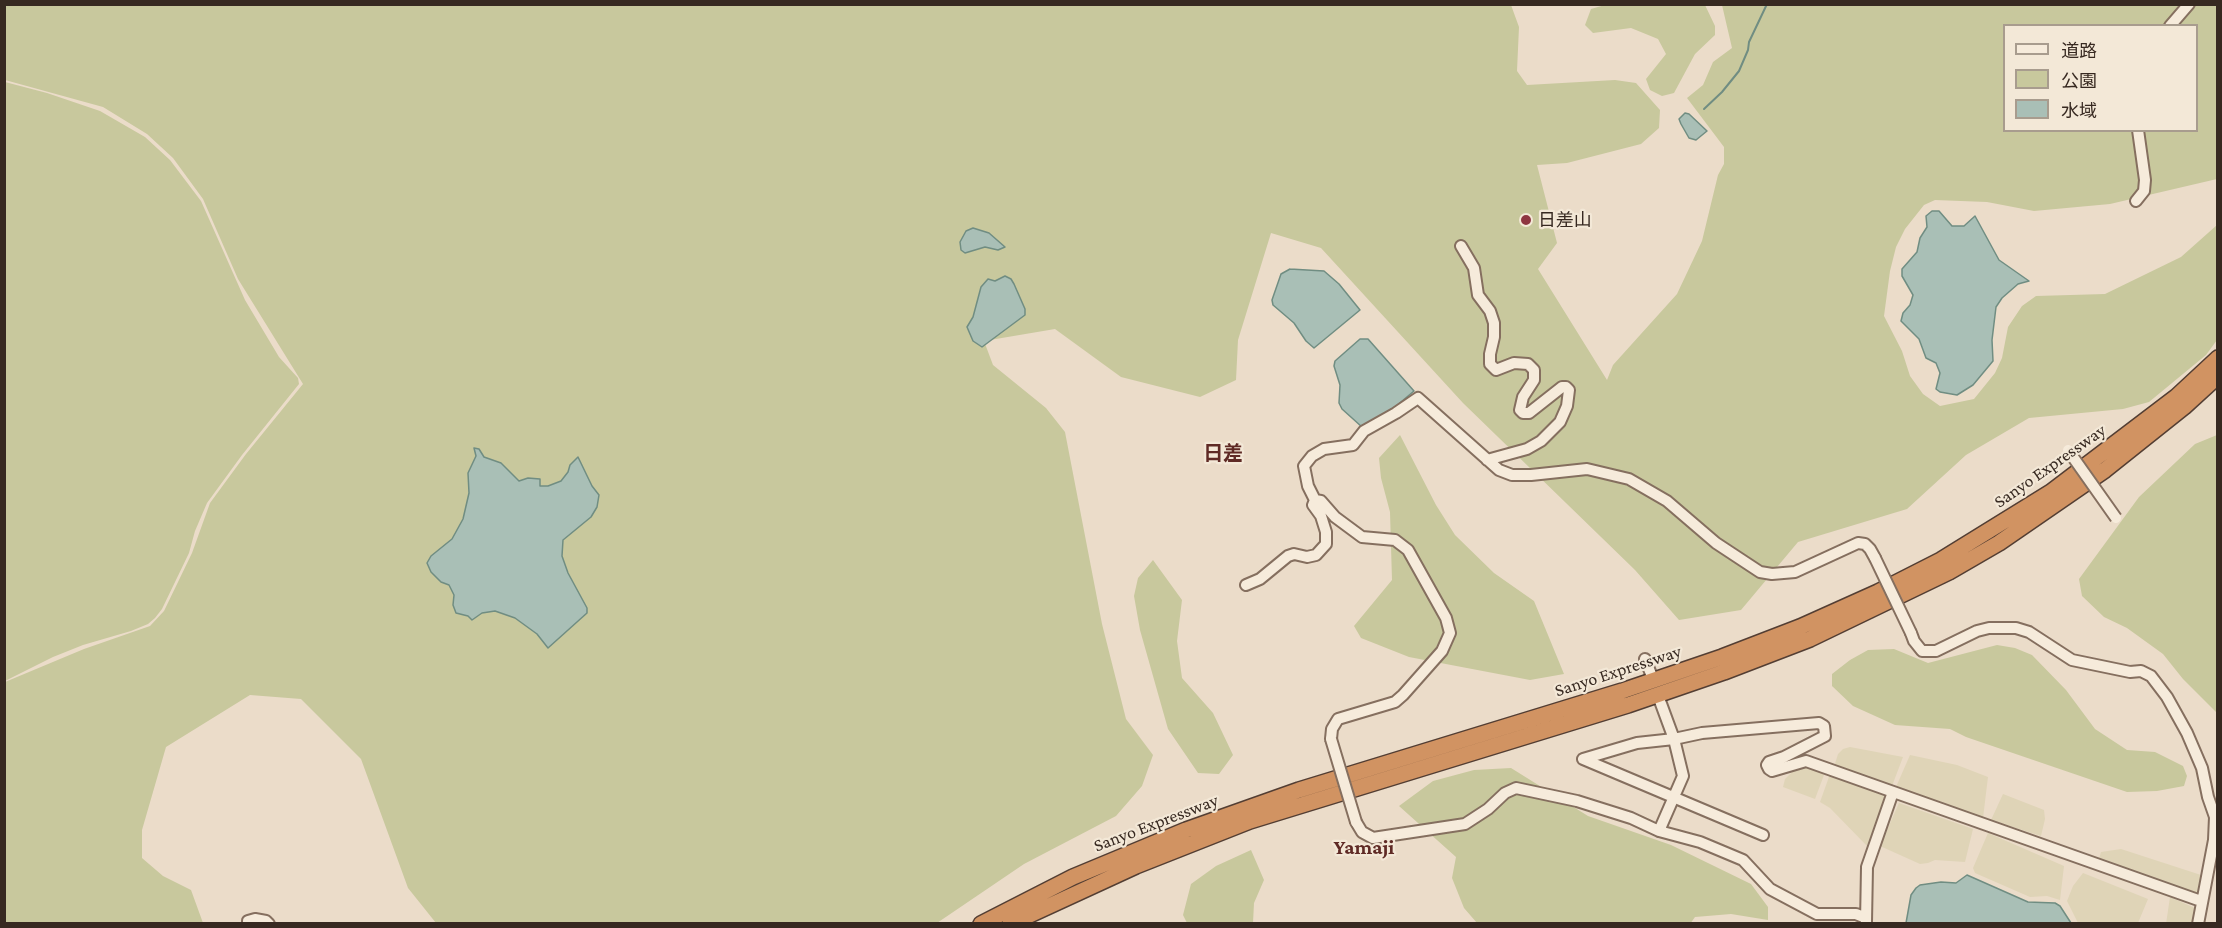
<!DOCTYPE html>
<html>
<head>
<meta charset="utf-8">
<style>
  body { margin:0 }
  #map { position:relative; width:2222px; height:928px; overflow:hidden; background:#ebdcc9; font-family:"Crimson Pro","Noto Sans JP",serif }
  canvas { display:block }
  .frame { position:absolute; inset:0; border:6px solid #372921; pointer-events:none }
  .legend { position:absolute; left:2003px; top:24px; width:195px; height:108px; box-sizing:border-box; background:#f3e8d7; border:2px solid #a89c8e; margin:0; padding:8px 10px; list-style:none; font-size:18px; color:#372921 }
  .legend li { display:flex; align-items:center; gap:12px; height:30px }
  .legend b { width:30px; border:2px solid #a89c8e }
</style>
</head>
<body>
<div id="map">
<canvas width="2222" height="928"></canvas>
<div class="frame"></div>
<ul class="legend">
<li><b style="height:8px;background:#f6ebdb"></b>道路</li>
<li><b style="height:16px;background:#c8c89d"></b>公園</li>
<li><b style="height:16px;background:#a9bfb6"></b>水域</li>
</ul>
</div>
<script>
const ctx = document.querySelector('canvas').getContext('2d');
ctx.lineJoin = 'round';
function fillPath(path, color) {
  ctx.fillStyle = color;
  ctx.fill(path, 'evenodd');
}
function toPath(rows) {
  const path = new Path2D();
  for (const r of rows) {
    path.moveTo(r[0], r[1]);
    for (let i = 2; i < r.length; i += 2) path.lineTo(r[i], r[i + 1]);
  }
  return path;
}
function trace(path, color, width, dash) {
  ctx.strokeStyle = color;
  ctx.lineWidth = width;
  ctx.lineCap = dash ? 'butt' : 'round';
  ctx.setLineDash(dash || []);
  ctx.stroke(path);
}
function write(font, color, halo, rows, align = 'center') {
  ctx.font = font + ' "Crimson Pro","Noto Sans JP",serif';
  ctx.lineWidth = 4.5;
  ctx.setLineDash([]);
  ctx.textBaseline = 'middle';
  ctx.strokeStyle = halo;
  ctx.fillStyle = color;
  for (const [text, x, y, turn = 0] of rows) {
    ctx.save();
    ctx.translate(x, y);
    ctx.rotate((+turn || 0) * Math.PI / 180);
    ctx.textAlign = isNaN(turn) ? turn : align;
    if (halo) ctx.strokeText(text, 0, 0);
    ctx.fillText(text, 0, 0);
    ctx.restore();
  }
}
fillPath(toPath([
  [1850,747,1903,757,1892,786,1891,787,1834,767,1838,754,1843,749],
  [1910,755,1957,765,1988,777,1983,818,1981,819,1897,790,1896,787],
  [1810,767,1821,772,1824,775,1815,799,1783,787,1785,779,1794,770],
  [1830,774,1885,794,1885,799,1867,846,1830,808,1820,802],
  [2003,794,2044,810,2045,819,2041,836,1991,820],
  [1899,803,1973,829,1965,862,1935,860,1928,863,1920,864,1880,846],
  [1988,833,2064,866,2060,900,2047,896,2030,897,1975,873,1973,868],
  [2121,849,2201,875,2199,895,2132,873,2099,859,2101,852],
  [2083,873,2148,899,2138,923,2078,923,2067,901,2073,886],
  [2170,897,2197,909,2196,923,2166,924]
]), '#dfd4b7');
fillPath(toPath([
  [5,5,1511,5,1519,27,1517,71,1527,85,1615,80,1636,83,1660,110,1659,128,1641,144,1567,163,1537,165,1557,243,1538,269,1607,380,1613,365,1677,294,1702,241,1718,175,1724,164,1724,147,1687,98,1703,85,1713,62,1732,48,1722,5,2217,5,2217,179,2110,204,2034,211,1987,202,1935,200,1924,205,1905,229,1896,247,1890,271,1884,316,1902,351,1910,376,1923,394,1940,406,1974,399,1995,373,2002,358,2008,327,2022,306,2036,296,2105,294,2181,257,2217,225,2217,340,2206,355,2149,402,2123,409,2029,418,1966,455,1907,509,1798,542,1741,610,1679,620,1635,570,1463,403,1321,248,1271,233,1238,340,1236,380,1200,397,1121,377,1055,329,984,341,993,365,1046,408,1065,432,1102,624,1126,719,1153,755,1142,786,1116,816,1024,864,937,923,436,923,408,888,361,759,301,699,250,695,166,747,142,830,142,858,163,876,191,890,203,923,5,924,5,682,84,649,150,626,164,611,192,553,210,503,246,454,303,384,238,279,203,199,173,158,147,134,103,107,5,80],
  [2004,26,2196,26,2196,130,2004,130],
  [1605,5,1705,5,1715,26,1715,35,1695,54,1674,93,1662,96,1650,90,1646,79,1666,54,1658,39,1631,28,1593,33,1585,25,1591,9],
  [5,82,47,93,100,111,145,137,170,160,201,201,245,300,279,357,298,378,299,384,242,455,207,503,195,531,189,553,162,609,155,618,148,624,131,631,83,645,53,657,5,681],
  [1400,435,1436,505,1455,535,1494,573,1534,601,1564,674,1530,680,1409,657,1361,638,1354,626,1392,580,1390,512,1381,478,1379,458],
  [2217,435,2217,713,2183,679,2163,654,2127,628,2104,617,2082,596,2079,579,2139,497,2195,444],
  [1153,560,1182,600,1177,641,1182,678,1213,713,1233,755,1219,774,1198,773,1168,729,1140,630,1134,596,1138,578],
  [1997,645,2015,648,2032,655,2066,690,2095,729,2127,750,2155,752,2183,766,2187,776,2184,786,2157,791,2127,792,1966,737,1950,729,1895,725,1853,706,1832,686,1832,674,1850,660,1868,650,1894,649,1928,663],
  [1511,768,1588,816,1671,845,1751,884,1768,907,1768,920,1731,914,1695,917,1690,924,1477,923,1464,908,1452,878,1456,857,1399,806,1433,781,1474,770],
  [1251,850,1264,880,1254,903,1253,923,1187,923,1183,915,1191,884,1216,866]
]), '#c8c89d');
const water = toPath([
  [1685,113,1689,114,1707,131,1696,140,1689,138,1681,124,1679,119,1685,113],
  [1932,211,1939,211,1952,226,1964,226,1975,216,1999,260,2029,281,2018,284,2002,298,1996,307,1992,340,1993,361,1973,385,1957,395,1940,392,1936,389,1940,373,1936,363,1926,358,1919,339,1901,321,1903,313,1910,305,1913,295,1902,276,1902,269,1917,252,1920,238,1927,227,1926,216,1932,211],
  [973,228,989,233,1005,247,998,250,985,247,965,253,961,250,960,242,966,231,973,228],
  [1290,269,1324,271,1339,284,1360,310,1314,348,1306,341,1294,323,1273,305,1272,300,1281,274,1290,269],
  [1005,276,1011,279,1014,284,1025,309,1025,315,982,347,973,341,967,327,973,317,981,287,988,279,995,281,1005,276],
  [1360,339,1368,339,1414,391,1395,407,1362,427,1342,409,1339,403,1340,385,1334,366,1335,361,1360,339],
  [474,448,479,449,484,457,501,463,519,481,528,478,540,479,540,486,548,486,561,481,568,472,570,465,578,457,592,486,599,495,597,507,591,517,563,540,562,556,568,573,587,608,587,613,548,648,537,634,515,618,495,611,482,613,472,620,468,616,456,613,453,605,454,595,449,585,441,582,431,572,427,563,431,556,452,539,463,519,469,493,468,473,476,456,474,448],
  [1967,875,2028,902,2055,903,2060,906,2071,923,1906,923,1911,895,1916,888,1920,885,1941,882,1956,883,1967,875]
]);
fillPath(water, '#a9bfb6');
trace(water, '#708d82', 1.5);
trace(toPath([
  [1704,109,1722,92,1739,71,1748,50,1749,42,1767,4]
]), '#708d82', 2);
const minor = toPath([
  [2170,26,2189,4],
  [2136,201,2144,191,2145,180,2138,130],
  [1461,246,1474,268,1478,295,1490,311,1494,323,1494,337,1490,354,1490,364,1496,370,1514,363,1528,364,1534,370,1534,380,1523,397,1520,410,1523,413,1529,413,1562,387,1566,387,1569,390,1567,406,1560,422,1541,441,1527,449,1487,460],
  [1315,500,1321,501,1335,517,1362,537,1395,540,1408,550,1446,618,1450,633,1442,651,1403,695,1395,702,1338,719,1332,729,1331,739],
  [1246,585,1260,579,1288,556,1294,554,1307,557,1316,555,1326,544,1326,532,1321,516,1313,505,1315,500,1308,486,1304,466,1312,456,1324,449,1353,445,1364,431,1396,413,1418,398,1499,470,1512,475,1531,475,1587,469,1629,479,1667,501,1716,543,1760,572,1772,574,1795,572,1858,543,1865,544,1870,549,1875,558],
  [1911,633,1914,641,1922,651,1936,651,1977,631,1989,628,2016,628,2029,632,2072,660,2130,672,2141,671,2151,676,2167,697,2187,733,2202,768,2208,797,2215,817,2214,840,2198,924],
  [1645,659,1651,674],
  [1356,822,1362,832,1373,838,1465,824,1488,809,1505,793,1516,788,1577,801,1631,818,1659,831,1700,842,1743,860,1770,889,1817,914,1856,914,1866,918],
  [1659,831,1683,776,1674,739,1660,701],
  [1763,835,1583,759,1637,743,1674,739,1702,733,1819,723,1824,726,1825,736,1784,757,1769,762,1767,765,1769,769,1772,771,1806,761,2201,901],
  [1866,922,1867,867,1893,792],
  [248,924,248,921,255,919,266,921,269,924]
]);
const highway = toPath([
  [981,924,1073,877,1186,830,1299,790,1622,691,1722,657,1800,627,1878,592,1941,560,2051,492,2176,397,2218,358],
  [1010,924,1136,866,1250,821,1628,705,1724,672,1810,639,1949,572,1999,543,2105,470,2184,407,2218,376]
]);
trace(minor, '#856f5f', 14);
trace(highway, '#533e33', 18);
trace(minor, '#f6ebdb', 10);
trace(highway, '#d19362', 15);
const minorBridge = toPath([
  [2068,450,2116,518],
  [1875,558,1911,633],
  [1331,739,1356,822]
]);
trace(minorBridge, '#856f5f', 14, []);
trace(minorBridge, '#f6ebdb', 10);
for (const [x, y, r, color] of [
  [1526,220,6,"#8e3540"]
]) {
  const dot = new Path2D();
  dot.arc(x, y, r, 0, 2 * Math.PI);
  ctx.fillStyle = color;
  ctx.fill(dot);
  trace(dot, '#f3e8d7', 2);
}
write('18px', '#372921', '#f3e8d7', [
  ["日差山",1538,220]
], 'left');
write('18px', '#372921', '#f3e8d7', [
  ["Sanyo Expressway",2050,466,-35],
  ["Sanyo Expressway",1618,671,-18],
  ["Sanyo Expressway",1156,823,-21]
]);
write('bold 20px', '#5f2a25', '#f3e8d7', [
  ["日差",1223,454]
]);
write('bold 21px', '#5f2a25', '#f3e8d7', [
  ["Yamaji",1364,848]
]);
</script>
</body>
</html>
